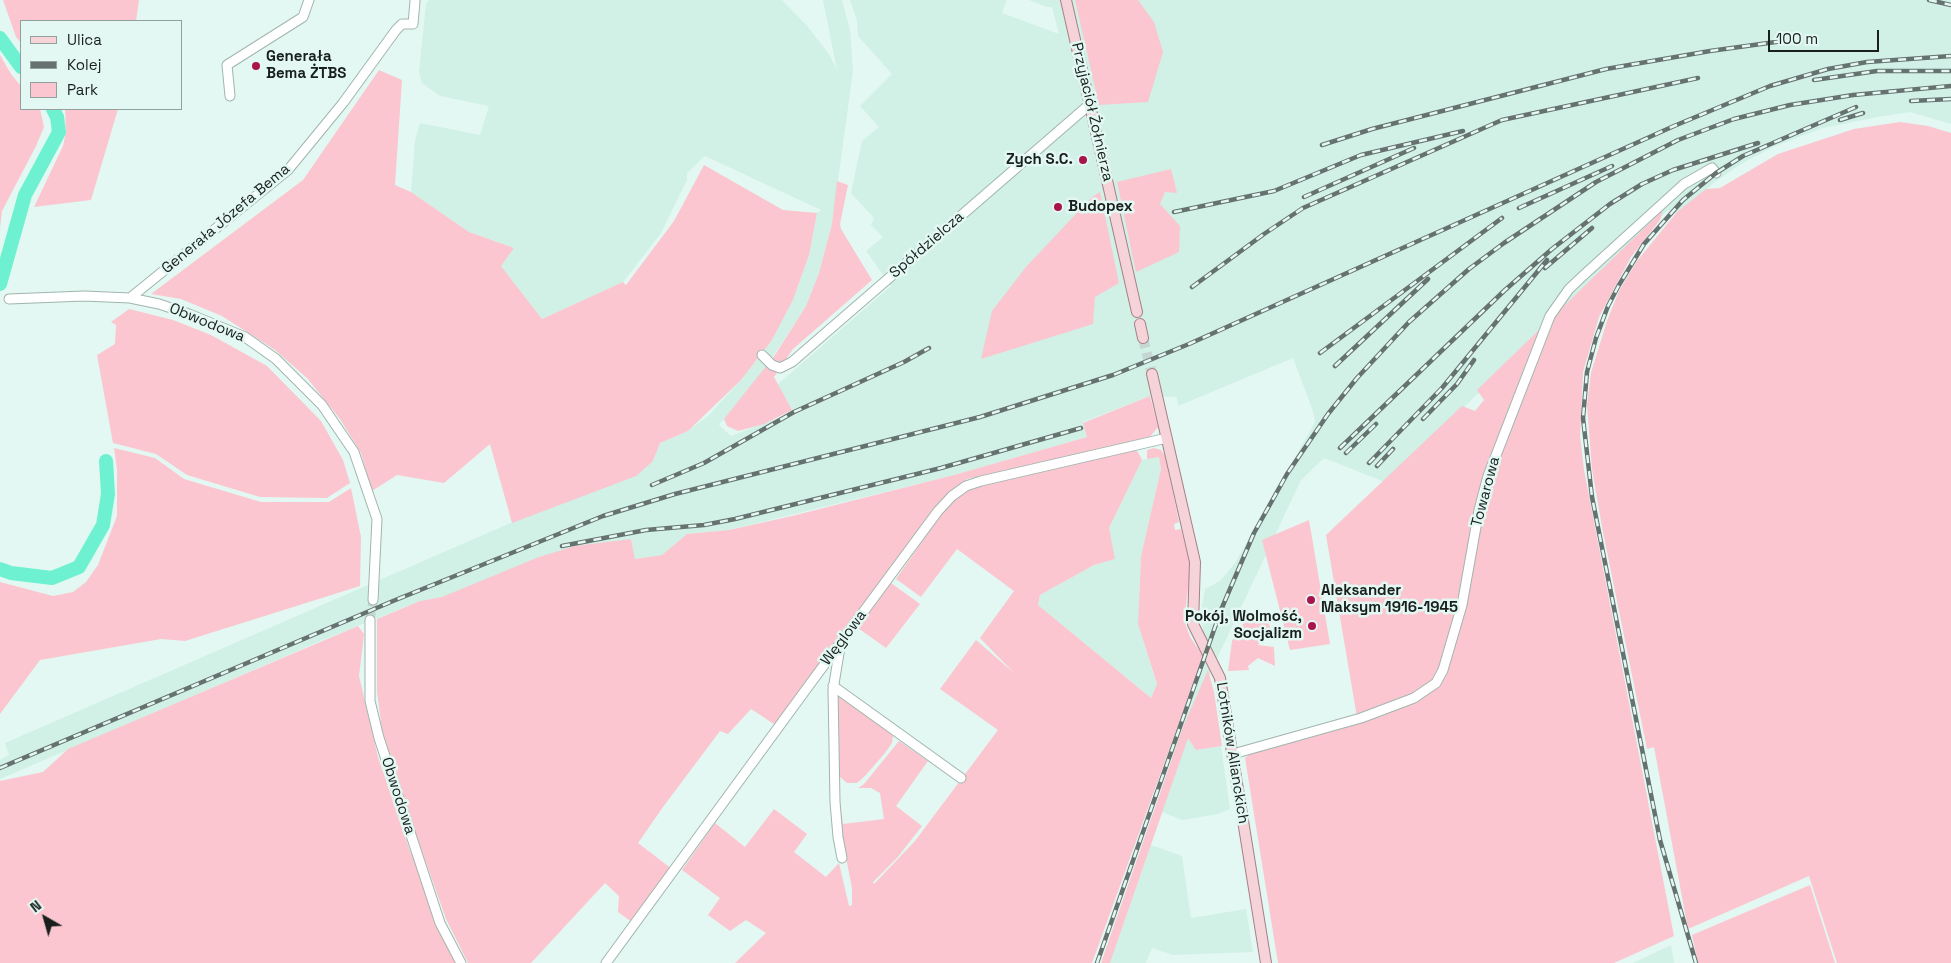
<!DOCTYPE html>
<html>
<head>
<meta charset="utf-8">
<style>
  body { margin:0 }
  #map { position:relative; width:1951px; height:963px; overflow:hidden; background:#e3f8f2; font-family:"Space Grotesk",sans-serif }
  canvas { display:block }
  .legend { position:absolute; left:20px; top:20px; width:162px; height:90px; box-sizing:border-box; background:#e3f8f2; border:1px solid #92a19d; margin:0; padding:6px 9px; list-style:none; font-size:15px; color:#181f1d }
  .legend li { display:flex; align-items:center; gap:10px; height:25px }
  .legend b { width:25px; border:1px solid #92a19d }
  .north { position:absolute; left:20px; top:893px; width:50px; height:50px; -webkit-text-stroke:4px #e3f8f2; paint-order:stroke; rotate:322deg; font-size:14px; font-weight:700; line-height:20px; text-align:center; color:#181f1d }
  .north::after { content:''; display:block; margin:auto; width:18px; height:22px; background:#181f1d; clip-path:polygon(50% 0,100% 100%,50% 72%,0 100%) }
  .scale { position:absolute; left:1768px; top:30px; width:111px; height:22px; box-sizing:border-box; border:2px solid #181f1d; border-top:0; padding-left:6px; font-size:15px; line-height:18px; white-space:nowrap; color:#181f1d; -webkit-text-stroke:4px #e3f8f2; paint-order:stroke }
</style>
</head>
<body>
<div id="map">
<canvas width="1951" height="963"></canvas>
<ul class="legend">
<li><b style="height:6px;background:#f5d3d9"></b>Ulica</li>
<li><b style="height:6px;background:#66726f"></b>Kolej</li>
<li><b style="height:14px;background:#fbc6cf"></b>Park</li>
</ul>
<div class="north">N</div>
<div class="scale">100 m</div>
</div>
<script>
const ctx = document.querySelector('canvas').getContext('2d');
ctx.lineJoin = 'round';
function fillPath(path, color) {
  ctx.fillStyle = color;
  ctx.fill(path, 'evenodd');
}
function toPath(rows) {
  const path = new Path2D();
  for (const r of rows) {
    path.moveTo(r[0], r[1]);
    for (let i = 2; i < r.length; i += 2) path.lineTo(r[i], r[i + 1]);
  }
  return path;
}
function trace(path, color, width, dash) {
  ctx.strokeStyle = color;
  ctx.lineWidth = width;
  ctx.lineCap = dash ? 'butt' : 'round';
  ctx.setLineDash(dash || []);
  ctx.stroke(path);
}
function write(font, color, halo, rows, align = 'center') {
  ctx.font = font + ' "Space Grotesk",sans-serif';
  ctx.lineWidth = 5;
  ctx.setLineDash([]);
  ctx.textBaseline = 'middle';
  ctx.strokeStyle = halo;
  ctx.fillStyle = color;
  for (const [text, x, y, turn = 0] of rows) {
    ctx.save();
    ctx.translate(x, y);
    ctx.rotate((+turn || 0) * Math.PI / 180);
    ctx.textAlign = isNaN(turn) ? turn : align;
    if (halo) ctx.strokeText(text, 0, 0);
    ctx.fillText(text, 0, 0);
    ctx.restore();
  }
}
fillPath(toPath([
  [429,0,782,0,808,27,829,54,837,70,823,0,842,0,850,30,853,71,832,224,819,273,806,306,761,375,719,425,731,436,783,416,792,410,777,385,891,286,866,251,883,237,871,225,874,218,851,193,862,141,879,127,860,106,892,74,858,36,857,20,850,0,1007,0,1002,13,1059,34,1052,7,1047,7,1029,0,1951,0,1951,124,1910,112,1878,117,1823,128,1773,147,1741,164,1715,182,1678,215,1668,210,1580,297,1385,482,1324,458,1301,480,1198,699,1177,758,1163,756,1203,628,1201,611,1205,589,1220,581,1235,563,1315,422,1313,411,1293,358,1178,406,1177,397,1150,396,1083,422,1087,437,954,475,729,530,687,534,662,555,635,559,631,539,442,597,420,601,330,637,0,779,0,760,9,755,5,743,653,461,660,443,688,431,708,416,741,380,772,340,793,300,809,255,817,213,821,210,705,156,687,173,687,180,661,233,623,282,542,319,501,266,514,248,469,232,411,192,415,140,420,123,480,135,489,106,440,96,422,83,419,72,426,4],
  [1159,456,1161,469,1141,556,1138,624,1157,685,1151,698,1038,605,1040,595,1094,565,1114,559,1109,528,1142,460],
  [1188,737,1196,750,1221,746,1230,809,1218,814,1182,820,1162,812],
  [1151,845,1182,856,1191,918,1246,909,1253,952,1173,955,1152,948,1146,963,1110,963],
  [1671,945,1674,963,1633,963]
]), '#d1f0e6');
fillPath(toPath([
  [3,0,139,0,136,21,21,21,21,43,16,37],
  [1075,0,1138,0,1154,22,1163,52,1148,102,1099,105],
  [0,55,11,74,21,86,21,109,40,109,44,127,36,146,2,211,0,228],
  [379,70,402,80,395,185,411,192,469,232,514,248,501,266,542,319,623,282,626,285,674,221,704,165,783,210,817,213,809,255,793,300,772,340,741,380,688,431,660,443,653,461,636,476,512,523,490,444,444,483,397,475,372,491,361,453,340,419,307,378,275,350,222,316,181,299,151,294,303,180],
  [65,109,118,109,91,200,34,207,63,146,66,132],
  [1900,122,1928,126,1951,133,1951,963,1837,963,1809,876,1688,929,1654,747,1647,749,1602,527,1592,469,1587,405,1591,373,1607,321,1619,291,1637,261,1677,212,1706,189,1720,188,1778,154,1854,129],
  [1171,169,1177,193,1165,192,1160,204,1180,226,1179,252,1136,272,1117,182],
  [837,181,848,185,840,224,841,229,872,280,793,349,774,377,792,410,764,424,738,431,727,426,724,419,775,355,806,306,819,273,832,224],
  [1100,192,1119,283,1095,297,1093,324,981,359,992,311,1026,267,1091,198],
  [1663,210,1660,220,1631,257,1599,317,1583,372,1580,436,1584,470,1674,936,1614,963,1278,963,1245,758,1250,754,1358,723,1326,535,1462,406,1475,411,1484,400,1477,390],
  [129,309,173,320,211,335,267,366,321,421,343,460,350,483,327,498,260,497,187,475,156,454,113,443,97,355,115,344,116,325,111,322],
  [1150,396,1158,427,1149,438,967,479,943,498,777,726,751,709,728,734,720,731,663,807,638,843,672,869,633,923,618,912,619,896,605,883,531,963,468,963,446,919,393,769,382,730,377,691,377,619,420,601,442,597,539,557,575,546,631,539,635,559,662,555,687,534,729,530,792,516,954,475,1087,437,1083,423],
  [114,448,155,458,184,479,261,502,329,502,351,488,361,537,360,586,185,641,161,639,40,660,0,714,0,582,53,596,73,592,86,582,98,565,117,516,117,469],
  [1154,448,1161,450,1165,456,1179,522,1174,524,1175,530,1181,529,1189,561,1189,581,1184,620,1190,637,1203,656,1092,963,735,963,766,933,746,920,730,931,708,915,720,898,682,870,715,823,745,847,774,809,807,834,794,852,826,877,839,863,849,906,852,905,852,888,841,833,838,787,843,824,884,819,880,793,871,788,858,788,864,784,899,741,928,761,896,806,922,826,897,858,873,882,874,884,915,841,998,730,940,689,976,640,1014,673,980,638,1014,591,957,549,921,597,896,579,948,504,967,489,1132,449,1138,452,1142,460,1109,528,1115,559,1094,565,1040,595,1038,605,1151,698,1157,684,1138,624,1141,556,1161,469,1159,457,1147,459,1147,450],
  [1309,520,1330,644,1290,650,1262,540],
  [891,583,920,604,886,648,858,628],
  [1249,615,1268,622,1271,629,1258,645,1274,647,1275,666,1258,658,1248,666,1249,670,1228,671,1232,641],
  [358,626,364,634,359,676,378,757,410,851,458,963,0,963,0,781,43,772,68,749],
  [1208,670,1214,692,1222,746,1196,750,1188,738,1110,963,1101,963,1183,727],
  [835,694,841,694,893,736,892,743,885,753,865,776,857,783,847,783,839,776],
  [1810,885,1835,963,1698,963,1692,935]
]), '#fbc6cf');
trace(toPath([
  [0,38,21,67],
  [0,284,25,195,59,132,57,117,53,109],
  [0,569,11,573,52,578,79,567,103,525,108,494,106,461]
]), '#6ef1d1', 14);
trace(toPath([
  [370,620,373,600]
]), '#c5d7d2', 9, [9, 4.5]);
trace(toPath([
  [1143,338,1152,374]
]), '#c5d7d2', 10, [10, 5]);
const minor = toPath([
  [230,96,227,65,303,17,309,0],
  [130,298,288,170,343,103,396,30,402,24,413,24,415,1],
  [9,299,84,296,130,298,159,304,189,314,245,337,276,359,322,405,354,452,377,519,373,600],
  [762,355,772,365,780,368,792,362,1090,104],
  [370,620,370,701,379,738,440,923,461,963],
  [840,647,833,690,835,802,838,837,842,858],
  [833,686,961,778],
  [1233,754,1361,718,1414,698,1436,683,1443,670,1462,605,1479,510,1488,476,1550,316,1569,289,1586,273,1684,184,1712,168,1716,173],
  [606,963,810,684,938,511,952,496,966,486,981,481,1167,438]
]);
const major = toPath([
  [1066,0,1137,312],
  [1140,324,1143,338],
  [1152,374,1195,562,1193,624,1220,678,1266,963]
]);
trace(minor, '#a1b5af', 11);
trace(major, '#a48187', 12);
trace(minor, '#fff', 9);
trace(major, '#f5d3d9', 10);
const rail = toPath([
  [1929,0,1951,5],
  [1814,80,1877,71,1951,71],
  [1911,101,1951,99],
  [1840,120,1863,113],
  [1322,145,1372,129,1606,69,1710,51,1783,41],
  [1304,197,1414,148],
  [1519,208,1612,166],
  [1174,212,1274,191,1361,155,1463,131],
  [1545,268,1592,228],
  [1192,287,1264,234,1303,208,1502,120,1698,78],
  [1320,353,1502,218],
  [1335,366,1428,279],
  [1423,419,1457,384,1474,360],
  [1340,448,1505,290,1552,249,1610,204,1642,184,1673,170,1758,143],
  [1346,453,1376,424],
  [1369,463,1442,388,1547,260],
  [1377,466,1393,449],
  [652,485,704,463,794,412,904,362,929,348],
  [562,546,646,530,704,525,735,519,941,468,1081,428],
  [0,768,393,601,603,516,675,494,980,417,1113,375,1189,344,1674,126,1770,86,1828,69,1867,62,1951,56],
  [1097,963,1221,610,1254,533,1287,474,1328,414,1357,378,1409,322,1469,269,1504,243,1596,182,1678,140,1734,119,1790,105,1853,95,1951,86],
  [1696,963,1660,840,1592,497,1583,418,1587,372,1596,338,1608,306,1619,285,1644,244,1683,200,1716,173,1743,156,1856,107]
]);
trace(rail, '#66726f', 4.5);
trace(rail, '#e3f8f2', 2.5, [8]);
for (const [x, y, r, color] of [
  [256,66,5,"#a9154b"],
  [1083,160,5,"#a9154b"],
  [1058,207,5,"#a9154b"],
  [1311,600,5,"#a9154b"],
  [1312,626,5,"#a9154b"]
]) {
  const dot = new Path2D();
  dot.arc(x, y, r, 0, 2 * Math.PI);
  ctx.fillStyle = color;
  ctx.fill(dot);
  trace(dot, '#e3f8f2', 2);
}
write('bold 15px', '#181f1d', '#e3f8f2', [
  ["Generała",266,57],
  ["Bema ŻTBS",266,74],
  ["Zych S.C.",1073,160,"right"],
  ["Budopex",1068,207],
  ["Aleksander",1321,591],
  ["Maksym 1916-1945",1321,608],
  ["Pokój, Wolmość,",1302,617,"right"],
  ["Socjalizm",1302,634,"right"]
], 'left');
write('15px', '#181f1d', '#e3f8f2', [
  ["Przyjaciół Żołnierza",1092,112,77],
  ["Generała Józefa Bema",226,219,-40],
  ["Spółdzielcza",927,245,-41],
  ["Obwodowa",207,323,22],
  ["Towarowa",1486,492,-75],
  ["Węglowa",844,638,-53],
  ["Lotników Alianckich",1232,753,81],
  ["Obwodowa",398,796,72]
]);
</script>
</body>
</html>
